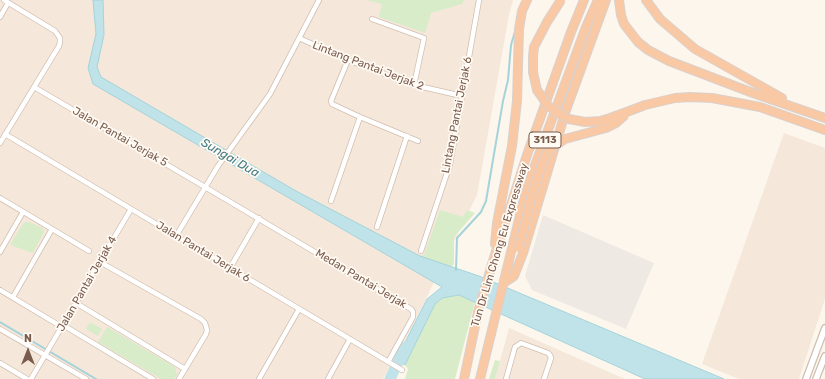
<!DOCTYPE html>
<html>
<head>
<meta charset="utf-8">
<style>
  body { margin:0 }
  #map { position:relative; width:825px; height:379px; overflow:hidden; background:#fdf6ec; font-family:Rubik,sans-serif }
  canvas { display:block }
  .north { position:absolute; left:8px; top:331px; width:40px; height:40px; -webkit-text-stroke:3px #fffaf3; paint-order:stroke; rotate:0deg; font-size:11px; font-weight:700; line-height:16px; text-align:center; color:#7a5c4d }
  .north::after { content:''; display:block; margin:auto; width:14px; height:18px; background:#7a5c4d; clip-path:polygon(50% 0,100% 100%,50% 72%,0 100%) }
</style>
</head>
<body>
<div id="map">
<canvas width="825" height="379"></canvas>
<div class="north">N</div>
</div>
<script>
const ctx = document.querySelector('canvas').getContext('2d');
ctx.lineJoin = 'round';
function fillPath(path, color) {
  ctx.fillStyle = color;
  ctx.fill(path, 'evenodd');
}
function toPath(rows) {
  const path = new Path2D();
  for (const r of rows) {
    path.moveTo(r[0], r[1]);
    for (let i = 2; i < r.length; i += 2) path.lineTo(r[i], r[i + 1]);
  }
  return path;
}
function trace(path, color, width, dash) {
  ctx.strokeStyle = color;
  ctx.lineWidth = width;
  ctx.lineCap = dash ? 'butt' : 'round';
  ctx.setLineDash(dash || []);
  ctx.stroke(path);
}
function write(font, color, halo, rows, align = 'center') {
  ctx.font = font + ' Rubik,sans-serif';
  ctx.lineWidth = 3.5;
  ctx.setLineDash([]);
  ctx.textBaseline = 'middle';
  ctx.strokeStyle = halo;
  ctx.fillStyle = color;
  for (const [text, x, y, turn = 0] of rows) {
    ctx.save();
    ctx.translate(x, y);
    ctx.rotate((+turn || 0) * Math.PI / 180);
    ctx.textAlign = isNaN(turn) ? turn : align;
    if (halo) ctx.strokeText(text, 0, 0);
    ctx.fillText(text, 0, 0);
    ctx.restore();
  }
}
fillPath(toPath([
  [0,0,513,0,509,15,477,195,411,329,383,379,0,379],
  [784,133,825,148,825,299,799,379,739,379,702,364],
  [509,328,625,379,495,379]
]), '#f5e8da');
fillPath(toPath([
  [543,215,654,263,626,329,532,290,525,276]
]), '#efe9e4');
fillPath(toPath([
  [366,0,464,0,462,4,431,13,425,33,379,17,382,4],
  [440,210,463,217,467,210,475,213,454,237,454,264,451,267,420,256,424,255],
  [26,222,29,222,42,228,44,232,33,253,10,245,22,225],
  [459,295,475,302,455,379,405,379,408,369,405,365,435,304,442,298],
  [90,322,102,329,98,336,86,329],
  [107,327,175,367,177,375,174,379,161,379,98,342],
  [495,360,500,361,495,379,489,379]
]), '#d8ecc9');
const water = toPath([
  [93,0,103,0,104,35,97,67,101,77,296,191,420,256,479,276,724,379,645,379,459,295,442,298,435,304,405,365,396,360,427,299,442,287,93,84,88,68,96,34,93,0]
]);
fillPath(water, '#bfe3e8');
trace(water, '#a5d3da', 1);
trace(toPath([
  [456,270,457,238,481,212,486,201,503,101,508,80,511,45,516,28],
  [0,322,96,379]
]), '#a5d3da', 2);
trace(toPath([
  [390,379,405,347]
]), '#bfe3e8', 11);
const minor = toPath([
  [0,17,8,3],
  [372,19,424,38,414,85],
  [299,38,348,60,414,85,462,96],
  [348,60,331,101,332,104,360,117,418,141],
  [34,87,205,187,411,309,413,312,413,317,388,362],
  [5,134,402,370],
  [0,143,59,46,60,42,60,38,55,31,4,0],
  [0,198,89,251],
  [331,201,360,117],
  [377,227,407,136],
  [176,236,218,166,270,94,319,0],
  [421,251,450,164,479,0],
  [0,252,23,212],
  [100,262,201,319,205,323,207,330,206,334,179,379],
  [230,268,259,218],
  [0,290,62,327],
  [13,297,52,229],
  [76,303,185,369],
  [68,328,153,379],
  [0,329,86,379],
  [0,363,27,379],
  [31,379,131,209],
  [259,379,299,309],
  [328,379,350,339],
  [506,379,515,347,521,343,548,353,550,355,551,358,544,379]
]);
const tertiary = toPath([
  [806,379,825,328],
  [816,379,825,356]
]);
const trunk = toPath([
  [619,0,621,15,624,24,638,42,648,50,669,61,753,93,825,118],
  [646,0,660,19,695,49,782,98],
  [632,110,645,105,675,98,690,97,712,98,760,107,825,130],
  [495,244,497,223,512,146,517,101,519,29,522,11,527,0],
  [505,282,514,276,523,253,566,110,606,0],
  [464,379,478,312,493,261,527,155,571,32,584,0],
  [480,379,524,199,534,168,586,27,598,0]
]);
trace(minor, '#d1beb0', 6);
trace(tertiary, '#d1beb0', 8);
trace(trunk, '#dad1cd', 10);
trace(minor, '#fff', 4.5);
trace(tertiary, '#fff', 5.5);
trace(trunk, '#f9c8a4', 8);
const trunkBridge = toPath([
  [561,0,547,22,534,47,533,56,533,72,537,90,542,97,547,105,561,115,569,119,585,122,600,121,610,118,632,110],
  [519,248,532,194,543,161,547,153,552,148,565,139,606,128,616,123,625,115]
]);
trace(trunkBridge, '#dad1cd', 10, []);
trace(trunkBridge, '#f9c8a4', 8);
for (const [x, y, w] of [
  [545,140,32]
]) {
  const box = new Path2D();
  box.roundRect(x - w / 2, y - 8, w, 16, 3);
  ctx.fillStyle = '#fffaf3';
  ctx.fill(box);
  trace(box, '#7a5c4d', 1);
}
write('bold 10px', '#7a5c4d', null, [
  ["3113",545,140]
]);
write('11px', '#7a5c4d', '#fffaf3', [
  ["Lintang Pantai Jerjak 2",368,66,21],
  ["Lintang Pantai Jerjak 6",457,115,-79],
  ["Jalan Pantai Jerjak 5",120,137,30],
  ["Tun Dr Lim Chong Eu Expressway",500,245,-73],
  ["Jalan Pantai Jerjak 6",203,252,31],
  ["Medan Pantai Jerjak",361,279,31],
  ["Jalan Pantai Jerjak 4",87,284,-60]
]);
write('italic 12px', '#437c86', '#fffaf3', [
  ["Sungai Dua",230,158,30]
]);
</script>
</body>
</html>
